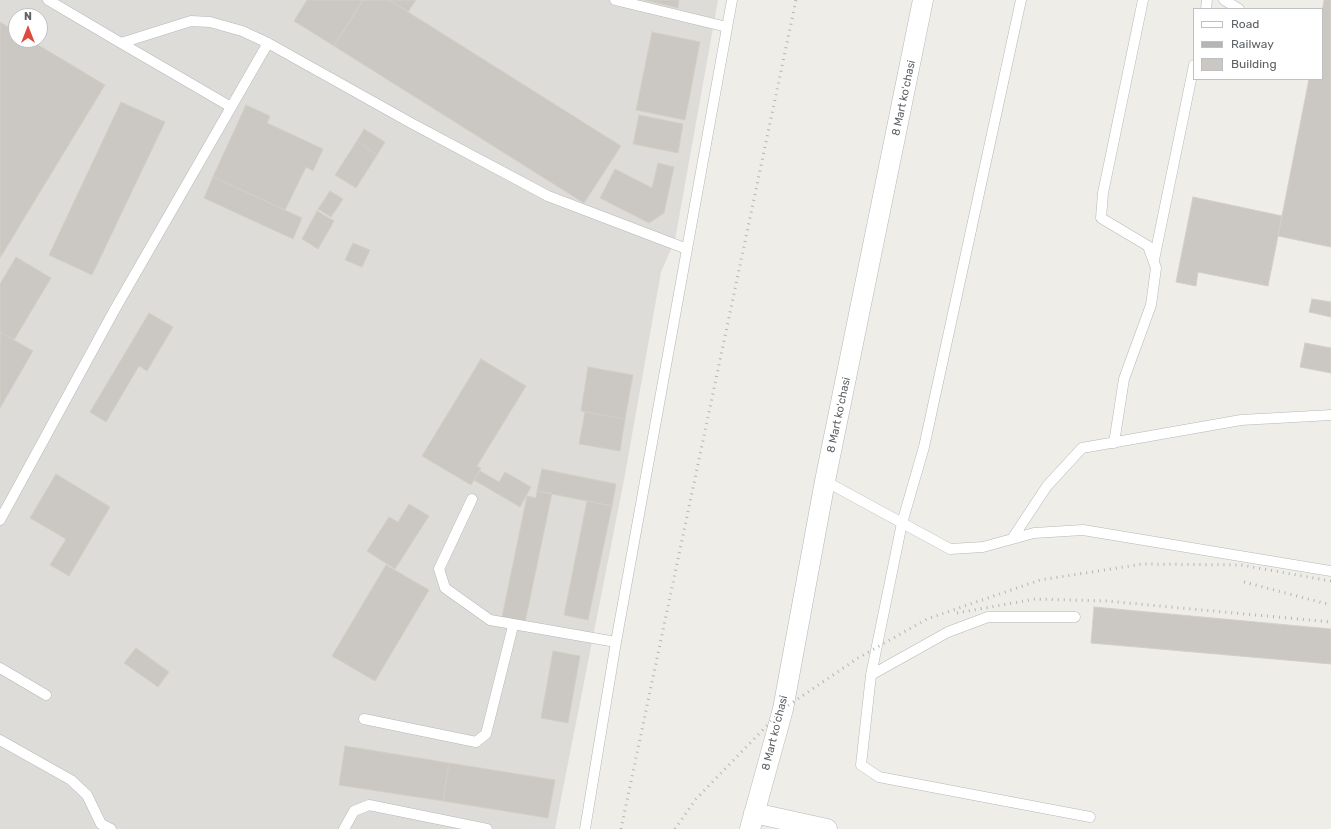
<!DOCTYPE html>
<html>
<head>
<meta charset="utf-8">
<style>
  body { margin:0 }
  #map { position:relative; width:1331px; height:829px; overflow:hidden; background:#efede7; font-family:Rubik,sans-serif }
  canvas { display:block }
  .legend { position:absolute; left:1193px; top:8px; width:130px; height:72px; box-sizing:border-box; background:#fff; border:1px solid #bfc0c2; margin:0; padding:5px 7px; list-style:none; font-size:12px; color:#5e6266 }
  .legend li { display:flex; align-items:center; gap:8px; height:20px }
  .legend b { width:20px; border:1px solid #bfc0c2 }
  .north { position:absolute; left:8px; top:8px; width:40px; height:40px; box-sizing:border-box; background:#fff; border:1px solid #bfc0c2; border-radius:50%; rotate:0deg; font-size:11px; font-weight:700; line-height:16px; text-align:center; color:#5e6266 }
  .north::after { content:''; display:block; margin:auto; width:14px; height:18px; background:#de4b3e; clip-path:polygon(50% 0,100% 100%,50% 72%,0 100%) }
</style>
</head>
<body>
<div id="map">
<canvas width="1331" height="829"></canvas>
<ul class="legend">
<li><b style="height:5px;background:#fff"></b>Road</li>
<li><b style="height:5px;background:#b4b5b6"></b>Railway</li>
<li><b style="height:11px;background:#cbc8c4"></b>Building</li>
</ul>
<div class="north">N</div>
</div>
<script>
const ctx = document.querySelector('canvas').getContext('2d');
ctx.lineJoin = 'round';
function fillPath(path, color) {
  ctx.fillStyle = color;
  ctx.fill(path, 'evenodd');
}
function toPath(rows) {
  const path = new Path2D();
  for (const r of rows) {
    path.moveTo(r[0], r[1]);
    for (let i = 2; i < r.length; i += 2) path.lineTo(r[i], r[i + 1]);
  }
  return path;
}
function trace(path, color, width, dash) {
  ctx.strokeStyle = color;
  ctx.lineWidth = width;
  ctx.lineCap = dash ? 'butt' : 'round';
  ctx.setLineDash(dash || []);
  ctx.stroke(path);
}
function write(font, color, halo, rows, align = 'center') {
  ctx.font = font + ' Rubik,sans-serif';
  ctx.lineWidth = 3;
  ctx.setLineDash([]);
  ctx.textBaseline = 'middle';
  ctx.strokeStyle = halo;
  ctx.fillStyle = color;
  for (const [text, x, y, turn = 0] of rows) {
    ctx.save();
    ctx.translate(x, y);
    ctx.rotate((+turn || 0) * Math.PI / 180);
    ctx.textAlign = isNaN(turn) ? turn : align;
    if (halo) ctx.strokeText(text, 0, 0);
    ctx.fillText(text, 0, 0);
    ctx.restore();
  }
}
fillPath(toPath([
  [0,0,718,0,675,240,661,272,624,480,555,829,0,829],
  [16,16,40,16,40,40,16,40]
]), '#dedcd9');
const building = toPath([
  [307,0,363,0,334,46,294,21,307,0],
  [363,0,389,0,621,146,584,203,334,46,363,0],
  [389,0,416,0,408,12,389,0],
  [645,0,679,0,678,8,645,0],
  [1324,0,1331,0,1331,247,1278,236,1309,79,1322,79,1322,12,1324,0],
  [0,22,16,32,16,40,30,40,105,85,0,258,0,22],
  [652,32,700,42,685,120,636,110,652,32],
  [121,102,165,122,92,275,49,255,121,102],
  [246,105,270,116,267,123,323,149,313,171,306,167,285,210,213,177,246,105],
  [639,115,683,124,678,153,633,144,639,115],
  [364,129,385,142,377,155,357,141,364,129],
  [357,141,377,155,356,188,335,175,357,141],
  [658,163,674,167,664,213,649,223,600,198,615,169,652,188,658,163],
  [213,177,302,218,293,239,204,198,213,177],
  [330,191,343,199,331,217,318,209,330,191],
  [1193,197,1282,216,1268,286,1198,272,1196,286,1176,282,1193,197],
  [317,211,334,221,318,249,302,239,317,211],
  [353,243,370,250,362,267,345,260,353,243],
  [16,257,51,278,14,340,0,332,0,284,16,257],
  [1312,299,1331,302,1331,317,1309,312,1312,299],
  [149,313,173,327,147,371,139,366,106,422,90,412,149,313],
  [0,332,33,351,0,408,0,332],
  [1305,343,1331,348,1331,373,1300,367,1305,343],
  [481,359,526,386,477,466,481,468,471,485,422,456,481,359],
  [588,367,633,375,625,419,581,411,588,367],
  [585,412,625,419,620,451,579,444,585,412],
  [542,469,616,484,612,506,537,491,542,469],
  [480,471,499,482,505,472,531,487,520,507,474,480,480,471],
  [56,474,110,507,69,576,50,565,66,539,30,518,56,474],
  [537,491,552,493,524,627,501,622,527,496,536,498,537,491],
  [587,501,612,506,588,620,564,615,587,501],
  [409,504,429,516,395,569,367,551,389,517,398,522,409,504],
  [386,565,429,590,375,681,332,656,386,565],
  [1094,607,1331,629,1331,664,1091,643,1094,607],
  [136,648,169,672,158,687,124,663,136,648],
  [553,651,580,656,568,723,541,718,553,651],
  [345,746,449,763,443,801,339,785,345,746],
  [449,763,555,780,548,818,443,801,449,763]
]);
fillPath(building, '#cbc8c4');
trace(building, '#d4cfc5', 1);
const service = toPath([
  [48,0,121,43,191,21,210,22,242,31,268,43,411,123,548,196,687,249],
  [615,0,727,27],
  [1021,0,924,447,902,523,871,675,861,765,879,777,1090,817],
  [1224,0,1239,9],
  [1206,9,1207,0],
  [121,43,231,107],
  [1154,260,1194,65],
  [1114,443,1124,379,1151,305,1156,268,1148,246,1101,218,1103,193,1143,0],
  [825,481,950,549,983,547,1034,533,1083,530,1331,571],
  [472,499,439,569,445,588,490,620,616,642],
  [0,520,115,309,268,43],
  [1012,539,1047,486,1082,448,1241,420,1331,415],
  [0,668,46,695],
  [871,675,948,632,988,617,1075,617],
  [364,719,476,742,486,734,513,626],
  [0,740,71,780,87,795,101,824,111,829],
  [344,829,354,811,369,805,487,829],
  [585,829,616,642,732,0]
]);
const minor = toPath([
  [754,813,827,829],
  [750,829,783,709,825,481,923,0]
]);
trace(service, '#b4b7ba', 11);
trace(minor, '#b4b7ba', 21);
trace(service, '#fff', 10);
trace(minor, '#fff', 20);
trace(toPath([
  [1244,582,1331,605],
  [957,613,1035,599,1106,601,1331,622],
  [621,829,796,0],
  [675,829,696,799,783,709,858,658,927,619,1040,580,1143,564,1241,565,1331,581]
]), '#b4b5b6', 3, [1, 5]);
write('11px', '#5e6266', '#fff', [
  ["8 Mart koʻchasi",904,98,-78],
  ["8 Mart koʻchasi",839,415,-78],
  ["8 Mart koʻchasi",775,733,-76]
]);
</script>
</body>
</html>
